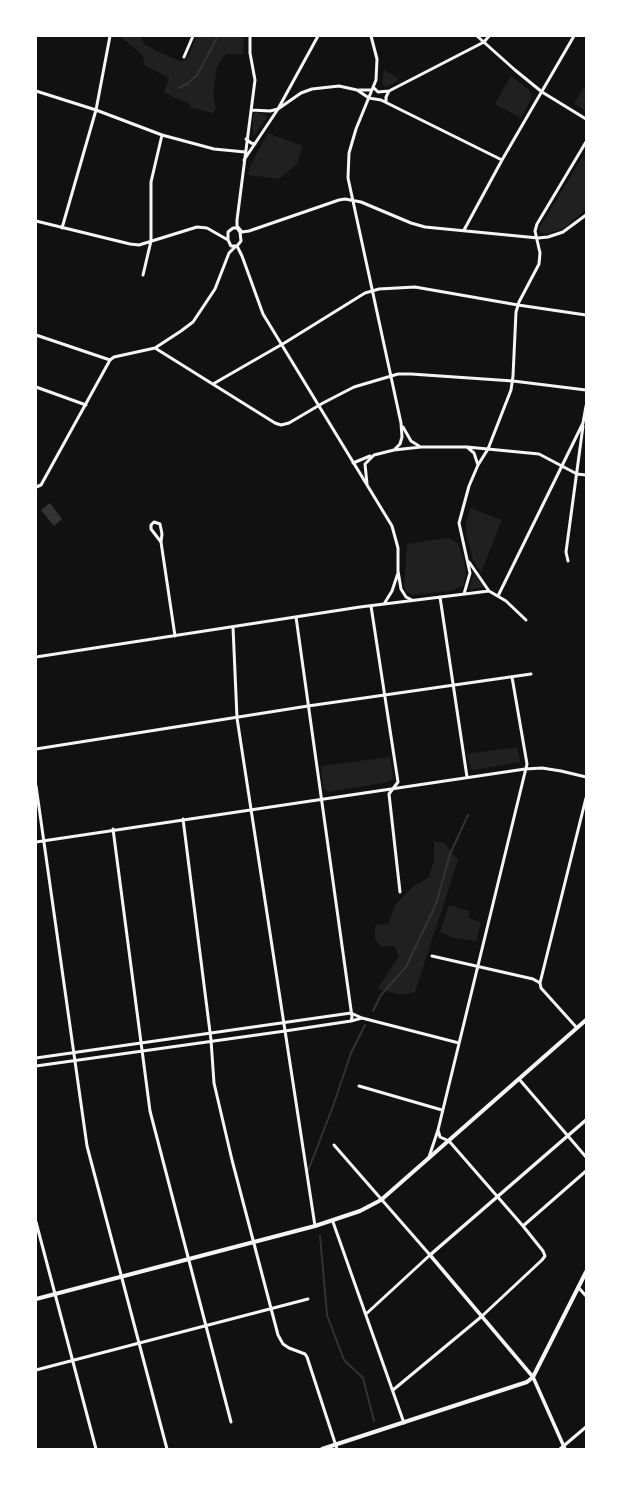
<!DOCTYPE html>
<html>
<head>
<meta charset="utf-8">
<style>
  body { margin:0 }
  #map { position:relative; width:622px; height:1485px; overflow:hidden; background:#111; font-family:"DM Sans",sans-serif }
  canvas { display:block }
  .frame { position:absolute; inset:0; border:37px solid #fff; pointer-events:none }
</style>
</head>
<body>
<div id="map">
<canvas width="622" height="1485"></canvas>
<div class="frame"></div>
</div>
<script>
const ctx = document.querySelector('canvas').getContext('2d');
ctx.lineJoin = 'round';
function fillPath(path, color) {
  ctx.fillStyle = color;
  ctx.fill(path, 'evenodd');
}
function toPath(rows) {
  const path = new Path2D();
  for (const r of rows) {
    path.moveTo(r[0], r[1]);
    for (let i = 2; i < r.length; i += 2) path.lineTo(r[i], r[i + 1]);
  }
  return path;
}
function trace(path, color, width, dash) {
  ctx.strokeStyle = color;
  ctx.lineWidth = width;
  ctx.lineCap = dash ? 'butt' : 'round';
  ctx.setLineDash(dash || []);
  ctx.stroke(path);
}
fillPath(toPath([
  [120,36,140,36,145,45,181,62,185,60,189,54,197,36,244,36,243,54,229,54,225,55,217,67,213,94,216,108,213,113,191,108,190,104,173,97,164,92,169,78,144,65,143,56],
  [384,70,398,78,397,81,387,87,384,86,382,84],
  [511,76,529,90,531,94,531,99,521,118,495,104],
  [585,86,586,86,586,111,574,104],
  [256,112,265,115,267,118,253,137,253,115],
  [268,133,303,146,297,164,279,179,248,175,250,166],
  [586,151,586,209,563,229,545,234,540,232,539,229],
  [470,508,502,520,481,573,473,560,467,536,466,525],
  [448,538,458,543,464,561,466,574,463,586,450,591,412,595,406,591,404,586,407,544],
  [474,573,484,587,469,590],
  [517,747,520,762,473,770,471,769,467,754],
  [390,757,393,776,392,779,389,782,334,791,328,792,325,790,323,786,321,766],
  [434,841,444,843,458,860,415,992,402,995,377,989,399,956,394,946,381,947,375,940,375,926,389,923,395,905,415,885,428,878,434,861],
  [449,905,469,911,469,918,481,922,476,941,454,938,440,932]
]), '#202020');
fillPath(toPath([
  [50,503,62,519,54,526,41,510]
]), '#333');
trace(toPath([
  [179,88,187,84,197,75,218,36],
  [373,1011,381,995,406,967,436,904,450,854,468,815],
  [308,1171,332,1109,351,1053,365,1025],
  [320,1236,327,1315,344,1360,363,1378,374,1421]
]), '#333', 2);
trace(toPath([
  [250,36,250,53,255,80,237,220,237,226,242,232,249,231,339,200,345,199,361,202,411,223,425,227,538,238,548,237,563,232,586,215],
  [371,36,377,59,376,80,356,129,349,153,348,178,401,423,402,437,400,444,394,450],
  [477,36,515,70,542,92,586,119],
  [184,57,193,36],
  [373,87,378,92,389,91,484,42,489,36],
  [359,90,372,90],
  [36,91,96,110,162,135,214,149,245,152],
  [386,102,386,97,389,91],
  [251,110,270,111,278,109,301,93,312,89,339,86,357,90,369,98,381,100,502,160],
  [246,139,251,143,255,144],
  [244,160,278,109,318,36],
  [36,221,130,244,139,245,197,227,207,228,228,240],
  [62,228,96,110,110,36],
  [233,228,237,228,240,232,241,241,237,246,231,246,228,240,228,232,233,228],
  [464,230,502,160,574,36],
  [237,246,242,256,263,314,392,526,398,548,398,571,401,589,406,597,412,600],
  [143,275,151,241,151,182,162,135],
  [36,335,110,360],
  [155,348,275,423,281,425,289,423,323,403,354,387,398,374,411,374,513,381,586,390],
  [213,384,286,342,365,293,379,289,415,287,518,305,586,315],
  [36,387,86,405],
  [403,427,411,441,419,446],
  [467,447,474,453,478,465],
  [353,463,370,456],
  [367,484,365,464,374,455,394,450,421,447,467,447,539,454,577,474,586,475],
  [36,487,41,485,110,360,114,357,155,348,181,331,193,322,215,289,229,253,235,247],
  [161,542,151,529,151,525,154,522,160,524,162,534,161,542,175,636],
  [568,561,566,552,583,426],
  [469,562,489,591,506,601,526,620],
  [464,594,470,573,459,523,469,486,478,465,488,449,511,390,513,376,516,312,519,302,539,264,540,253,535,231,537,224,586,142],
  [498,596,583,423,586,406],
  [440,597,467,777],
  [384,604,392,591,398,573],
  [371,606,398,782,389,794,400,892],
  [296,617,352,1017,351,1021],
  [233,627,237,718,315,1226],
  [36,657,360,607,489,591],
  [36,749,308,706,531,674],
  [36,786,87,1146,167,1449],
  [183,819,211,1040,214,1083,232,1160,278,1335,283,1344,289,1348,305,1354,307,1357,337,1449],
  [113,829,150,1111,231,1422],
  [36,842,525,769,542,768,561,771,586,777],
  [432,956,533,979,540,983,541,988,577,1028],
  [540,983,586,798],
  [36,1058,351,1013,362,1018,459,1043],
  [36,1066,285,1031,351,1021,362,1018],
  [519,1079,586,1157],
  [359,1086,442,1110],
  [334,1145,430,1255,366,1314],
  [429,1157,438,1130,527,764,512,677],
  [36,1222,96,1449],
  [333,1222,404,1423],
  [523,1226,586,1171],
  [578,1287,586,1296],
  [36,1370,308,1299],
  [393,1390,481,1317,542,1260,545,1256,543,1251,523,1226,449,1141,440,1137,438,1130],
  [560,1449,586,1427]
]), '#f5f5f5', 3);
trace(toPath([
  [565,1449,533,1377,430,1255,586,1120]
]), '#f5f5f5', 3.5);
trace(toPath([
  [36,1299,315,1226,360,1211,381,1200,586,1020],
  [322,1449,527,1382,533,1377,586,1272]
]), '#f5f5f5', 4);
</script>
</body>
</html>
